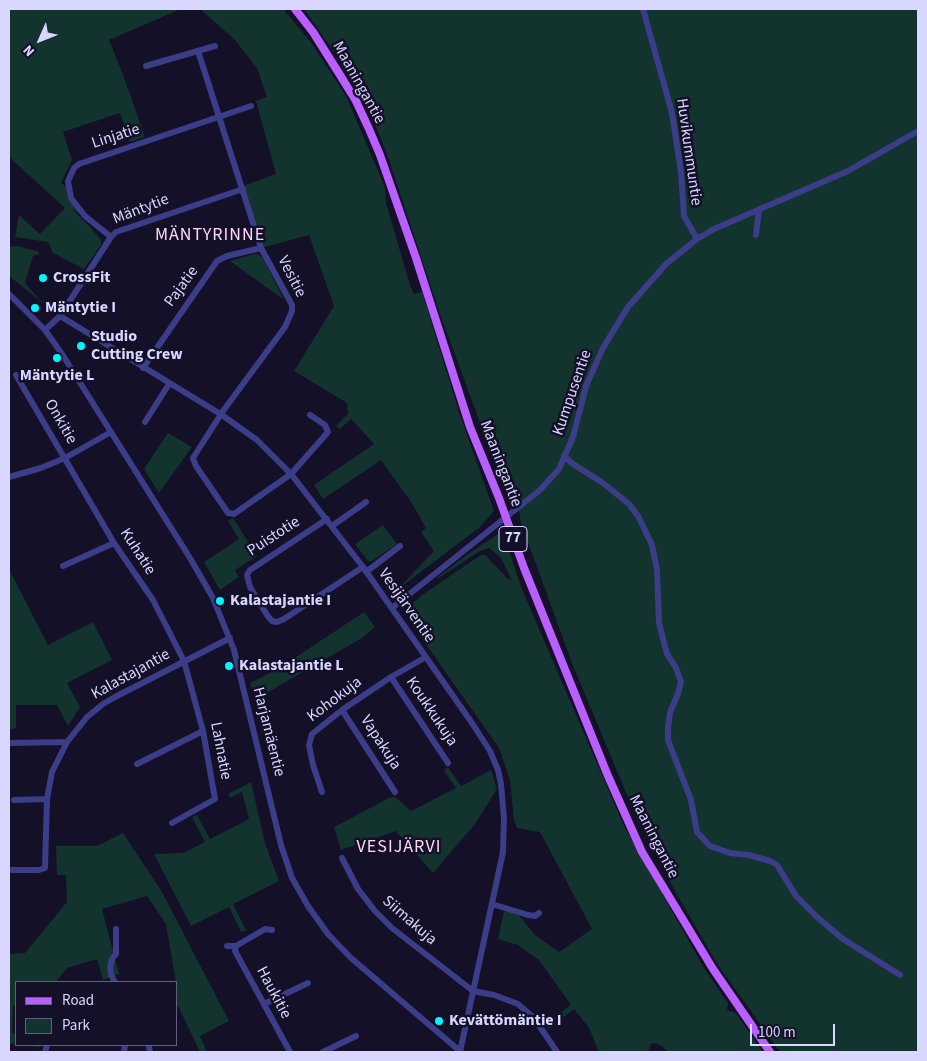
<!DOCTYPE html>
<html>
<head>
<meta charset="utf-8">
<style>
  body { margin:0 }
  #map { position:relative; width:927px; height:1061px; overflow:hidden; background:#131028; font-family:"Source Sans 3",sans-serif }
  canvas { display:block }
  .frame { position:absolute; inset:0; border:10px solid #d9d7ff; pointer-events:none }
  .legend { position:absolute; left:15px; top:981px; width:162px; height:65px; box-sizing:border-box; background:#131028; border:1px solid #62607e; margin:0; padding:6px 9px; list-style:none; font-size:15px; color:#d9d7ff }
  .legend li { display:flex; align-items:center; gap:10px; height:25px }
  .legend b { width:25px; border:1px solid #62607e }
  .north { position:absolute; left:15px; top:15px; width:50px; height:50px; -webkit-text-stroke:4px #131028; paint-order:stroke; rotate:226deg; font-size:14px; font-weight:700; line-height:20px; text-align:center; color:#d9d7ff }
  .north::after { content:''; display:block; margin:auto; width:18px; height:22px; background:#d9d7ff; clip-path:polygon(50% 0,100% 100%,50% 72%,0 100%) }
  .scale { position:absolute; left:750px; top:1024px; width:85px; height:22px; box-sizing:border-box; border:2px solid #d9d7ff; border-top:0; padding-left:6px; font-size:15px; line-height:18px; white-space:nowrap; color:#d9d7ff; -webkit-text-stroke:4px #131028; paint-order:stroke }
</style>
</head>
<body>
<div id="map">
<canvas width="927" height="1061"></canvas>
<div class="frame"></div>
<ul class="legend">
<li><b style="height:6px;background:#b95eff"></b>Road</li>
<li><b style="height:14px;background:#13332f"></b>Park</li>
</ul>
<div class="north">N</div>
<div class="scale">100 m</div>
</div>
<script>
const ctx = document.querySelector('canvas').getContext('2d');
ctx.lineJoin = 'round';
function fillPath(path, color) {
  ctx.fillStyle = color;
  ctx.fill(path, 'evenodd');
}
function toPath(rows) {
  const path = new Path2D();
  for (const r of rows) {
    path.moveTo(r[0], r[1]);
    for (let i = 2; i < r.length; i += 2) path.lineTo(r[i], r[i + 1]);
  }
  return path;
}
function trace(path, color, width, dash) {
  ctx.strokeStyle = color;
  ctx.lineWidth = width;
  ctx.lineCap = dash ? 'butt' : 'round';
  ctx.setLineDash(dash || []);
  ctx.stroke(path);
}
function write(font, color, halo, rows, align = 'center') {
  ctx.font = font + ' "Source Sans 3",sans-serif';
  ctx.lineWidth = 5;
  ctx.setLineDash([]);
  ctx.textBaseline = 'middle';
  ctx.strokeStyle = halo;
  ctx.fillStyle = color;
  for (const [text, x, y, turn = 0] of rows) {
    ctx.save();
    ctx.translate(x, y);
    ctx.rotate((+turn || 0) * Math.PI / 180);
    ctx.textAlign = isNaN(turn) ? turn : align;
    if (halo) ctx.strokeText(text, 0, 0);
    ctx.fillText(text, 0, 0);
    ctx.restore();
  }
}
fillPath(toPath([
  [9,9,181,9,109,40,122,72,145,137,130,142,120,113,63,132,72,160,61,183,68,188,85,216,72,209,91,228,101,240,101,245,84,269,53,253,48,242,15,237,19,215,40,234,65,208,9,157],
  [200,9,283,9,310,41,346,96,385,187,386,203,410,285,414,294,422,292,459,412,494,511,480,527,398,589,434,551,421,532,426,528,413,505,381,460,323,499,314,485,374,444,351,419,340,429,336,426,348,414,347,403,294,371,334,306,309,235,261,248,243,189,246,185,276,174,256,101,267,97,257,68,235,40],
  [304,9,918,9,918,1052,780,1052,718,965,676,893,637,819,572,663,521,523,514,482,488,444,440,314,387,154,370,112,337,56],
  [17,246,39,252,39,254,33,256,25,283,40,300,48,303,59,304,62,299,63,302,60,307,43,303,9,276,9,247],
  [254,254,259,255,263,258,284,300,230,261],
  [168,433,192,447,159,493,144,469],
  [233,518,257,556,235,570,239,577,220,590,204,562,239,539,228,521],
  [383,525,397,544,372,561,368,561,355,544],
  [498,534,507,545,521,587,624,826,704,968,728,1003,727,1010,736,1013,763,1052,668,1052,662,1046,655,1043,651,1044,648,1052,599,1052,589,1028,574,1009,548,1029,545,1025,571,1005,539,960,518,945,498,939,504,911,518,914,535,935,559,952,592,929,540,832,517,828,514,820,510,780,499,748,423,640,425,636,409,610,408,607,422,595,481,555,485,555,507,578,512,581,501,558,489,548,480,551,439,578,436,578,471,552],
  [9,569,48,645,93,622,112,660,67,683,80,707,68,726,57,705,16,705,16,728,9,730],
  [364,612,375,627,362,638,256,699,250,683,278,669],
  [448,767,461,786,491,770,497,789,475,824,433,873,396,831,341,850,334,827,389,798,395,797,411,811,456,788,444,770],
  [251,782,265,843,279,881,233,904,246,930,241,932,229,907,191,926,154,854,183,853,205,842,192,817,197,815,210,839,249,819,242,792,230,798,228,794],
  [123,833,162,892,229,1021,200,1036,207,1052,200,1052,178,1006,176,1006,176,982,166,924,147,896,102,909,119,974,103,980,97,959,67,968,56,982,16,982,16,1004,13,1006,12,1033,16,1034,16,1045,40,1045,40,1047,10,1044,9,1049,9,954,25,953,67,902,66,875,57,875,56,846,97,846]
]), '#13332f');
trace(toPath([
  [643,9,672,113,681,172,684,216,697,239],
  [198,51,261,248,292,305,292,311,285,327,223,411,193,458,196,466,228,513,234,514,291,474,328,432,325,425,310,415],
  [146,66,215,46],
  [756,235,759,209],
  [111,237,85,216,71,198,68,181,74,168,79,164,251,106],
  [9,294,45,330,62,354,190,558,213,598,234,650,281,845,292,878,308,906,328,934,351,958,461,1052],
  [60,316,111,237,116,232,243,189],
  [45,330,60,316,222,415,257,440,291,474,363,567,472,723,490,751,498,770,501,784,504,818,503,852,460,1052],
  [143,368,217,261,227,256,261,248],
  [16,375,114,543,153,600,184,661,203,731,215,799,172,823],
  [145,422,169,384],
  [564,456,573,464,603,483,629,504,638,516,652,545,657,570,659,623,667,654,676,668,681,682,678,694,670,712,668,728,668,740,691,800,697,832,710,846,730,853,749,855,770,861,777,865,796,896,817,917,843,939,900,975],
  [9,477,41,468,65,458,111,432],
  [327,519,250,570,247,575,250,587,267,615,272,621,277,622,284,619,363,567],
  [332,526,366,502],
  [63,566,114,543],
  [366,572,400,546],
  [392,608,540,490,559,469,573,437,586,386,603,348,628,307,666,264,697,239,714,229,848,171,918,131],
  [391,677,448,763],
  [342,710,395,792],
  [9,743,67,742],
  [137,764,203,731],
  [322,792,313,765,309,745,312,734,342,710,391,677,426,657],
  [14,800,47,799],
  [342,858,358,889,375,911,392,928,473,991,494,995,518,1004,534,1018,557,1052],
  [11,870,39,870,45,868,47,799,52,772,67,742,87,717,103,704,115,697,230,638],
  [492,904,528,915,535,916,539,913],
  [227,946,236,946],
  [236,946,235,951,290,1052],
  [236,946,265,929,272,930],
  [115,982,111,975,110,967,112,959,116,954,116,929],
  [264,1004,308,983],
  [149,1046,150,1052],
  [45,1052,47,1045],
  [124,1052,125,1045],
  [323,1052,356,1036]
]), '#3b3d88', 6);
trace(toPath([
  [295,9,313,32,340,75,356,101,369,129,380,155,416,258,470,427,499,498,524,568,608,776,642,852,713,969,770,1052]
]), '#b95eff', 8);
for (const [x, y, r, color] of [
  [43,278,5,"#03f6ff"],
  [35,308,5,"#03f6ff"],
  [81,346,5,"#03f6ff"],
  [57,358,5,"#03f6ff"],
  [220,601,5,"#03f6ff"],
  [229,666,5,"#03f6ff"],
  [439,1021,5,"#03f6ff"]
]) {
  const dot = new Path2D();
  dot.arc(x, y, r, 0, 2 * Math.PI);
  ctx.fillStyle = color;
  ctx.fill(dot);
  trace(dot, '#131028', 2);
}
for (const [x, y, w] of [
  [513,539,28]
]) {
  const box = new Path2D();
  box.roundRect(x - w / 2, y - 12.5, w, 25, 4);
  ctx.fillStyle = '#131028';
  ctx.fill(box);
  trace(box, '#d9d7ff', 1);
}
write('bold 15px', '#d9d7ff', null, [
  ["77",513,539]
]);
write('16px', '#d9d7ff', '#131028', [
  ["Maaningantie",358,83,61],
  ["Linjatie",116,137,-18],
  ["Huvikummuntie",688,152,82],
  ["Mäntytie",141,210,-21],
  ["Vesitie",291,277,63],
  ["Pajatie",182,287,-54],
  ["Kumpusentie",573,393,-71],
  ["Onkitie",60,422,60],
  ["Maaningantie",500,464,69],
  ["Puistotie",274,537,-33],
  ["Kuhatie",137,552,57],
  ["Vesijärventie",406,606,55],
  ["Kalastajantie",131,675,-29],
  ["Kohokuja",335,700,-37],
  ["Koukkukuja",431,712,56],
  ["Harjamäentie",268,732,76],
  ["Vapakuja",380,743,57],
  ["Lahnatie",220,751,79],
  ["Maaningantie",653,837,63],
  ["Siimakuja",409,921,41],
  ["Haukitie",273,993,62]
]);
write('bold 16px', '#d9d7ff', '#131028', [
  ["CrossFit",53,278],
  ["Mäntytie I",45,308],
  ["Studio",91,337],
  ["Cutting Crew",91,355],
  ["Mäntytie L",57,376,"center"],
  ["Kalastajantie I",230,601],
  ["Kalastajantie L",239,666],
  ["Kevättömäntie I",449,1021]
], 'left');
ctx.letterSpacing = '1px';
write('18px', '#ffd9f4', '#131028', [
  ["MÄNTYRINNE",210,236],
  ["VESIJÄRVI",399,848]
]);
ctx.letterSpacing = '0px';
</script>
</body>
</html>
